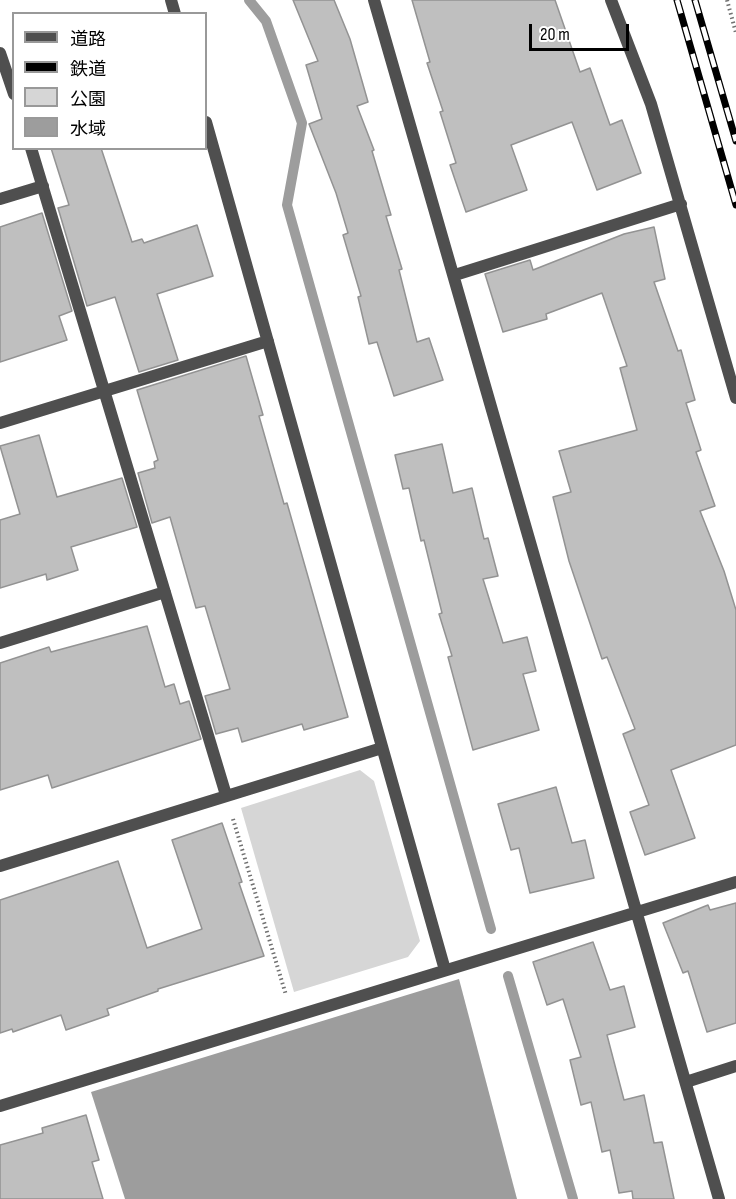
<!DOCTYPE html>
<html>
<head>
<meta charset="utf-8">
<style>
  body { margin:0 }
  #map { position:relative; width:736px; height:1199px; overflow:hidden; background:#fff; font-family:"Sofia Sans Condensed","Noto Sans JP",sans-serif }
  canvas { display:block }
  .legend { position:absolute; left:12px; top:12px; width:195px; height:138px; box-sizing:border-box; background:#fff; border:2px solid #999; margin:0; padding:8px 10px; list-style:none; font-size:18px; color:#000 }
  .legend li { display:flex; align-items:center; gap:12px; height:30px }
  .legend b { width:30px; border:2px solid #999 }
  .scale { position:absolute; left:529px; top:24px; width:100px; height:27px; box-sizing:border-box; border:3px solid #000; border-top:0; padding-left:8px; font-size:18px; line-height:21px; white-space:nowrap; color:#000; -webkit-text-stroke:4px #fff; paint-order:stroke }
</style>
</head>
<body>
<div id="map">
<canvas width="736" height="1199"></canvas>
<ul class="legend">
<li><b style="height:8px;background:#4f4f4f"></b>道路</li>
<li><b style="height:8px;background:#000"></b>鉄道</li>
<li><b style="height:16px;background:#d6d6d6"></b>公園</li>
<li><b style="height:16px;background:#9d9d9d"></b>水域</li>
</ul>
<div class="scale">20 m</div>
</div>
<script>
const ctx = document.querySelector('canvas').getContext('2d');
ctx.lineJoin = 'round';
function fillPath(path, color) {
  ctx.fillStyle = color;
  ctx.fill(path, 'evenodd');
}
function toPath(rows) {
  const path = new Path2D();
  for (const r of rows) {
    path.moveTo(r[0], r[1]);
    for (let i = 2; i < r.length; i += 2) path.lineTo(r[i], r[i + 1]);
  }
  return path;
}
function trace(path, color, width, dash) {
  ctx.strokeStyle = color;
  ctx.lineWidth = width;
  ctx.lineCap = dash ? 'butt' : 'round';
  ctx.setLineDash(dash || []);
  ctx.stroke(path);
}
fillPath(toPath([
  [360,770,374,781,420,941,408,957,294,992,241,808]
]), '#d6d6d6');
fillPath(toPath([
  [459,979,517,1199,125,1199,91,1092]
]), '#9d9d9d');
trace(toPath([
  [249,0,266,21,302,123,287,205,491,929],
  [508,976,573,1199]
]), '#9d9d9d', 10);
const building = toPath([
  [293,0,334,0,350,39,368,102,357,106,374,150,372,151,391,215,386,216,402,269,399,270,417,342,429,338,443,380,394,396,377,342,369,344,358,297,361,296,343,235,348,233,336,193,309,124,322,119,306,65,318,61,293,0],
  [412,0,555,0,580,72,590,68,610,125,622,120,641,173,597,190,572,122,511,145,527,190,466,212,450,165,456,163,440,112,443,111,427,63,430,62,412,0],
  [51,148,101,148,132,242,142,239,144,243,197,225,213,276,157,294,178,360,139,372,115,297,87,306,58,208,69,205,51,148],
  [42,213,72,311,59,316,67,340,0,362,0,227,42,213],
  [654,227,665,279,654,282,678,351,681,350,695,400,686,403,701,450,696,452,715,506,700,511,724,571,736,610,736,745,671,770,695,838,645,855,630,812,649,805,623,734,635,729,607,657,602,659,569,561,553,497,571,492,559,451,637,430,620,368,627,366,602,293,546,314,547,319,503,332,485,274,530,260,533,270,624,234,654,227],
  [246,356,263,415,259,416,284,504,287,503,348,717,304,730,302,724,242,742,238,728,216,734,205,696,230,689,205,606,196,608,170,517,152,523,138,473,155,468,154,462,158,460,137,390,246,356],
  [39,435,57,497,122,478,137,527,71,547,78,570,47,580,46,574,0,588,0,520,20,514,0,446,39,435],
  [442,444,453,493,472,488,484,539,488,538,498,576,483,579,503,643,527,637,536,671,523,674,539,730,473,750,448,657,452,656,439,614,442,613,424,540,421,541,409,488,403,489,395,455,442,444],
  [147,626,165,687,174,684,180,704,189,701,201,739,52,788,48,775,0,790,0,663,49,647,51,652,147,626],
  [556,787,572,843,585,840,594,878,530,893,519,848,511,850,498,804,556,787],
  [222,823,242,882,239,883,264,956,158,989,158,991,107,1009,109,1015,66,1030,61,1015,13,1032,12,1029,0,1033,0,900,118,861,147,948,202,929,172,840,222,823],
  [736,903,736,1023,707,1032,688,971,683,973,663,923,708,905,710,910,736,903],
  [593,942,610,990,624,986,635,1027,607,1035,624,1100,644,1095,654,1143,662,1142,674,1199,633,1199,632,1191,619,1193,610,1150,602,1152,591,1102,581,1105,570,1060,581,1057,563,999,547,1005,533,962,593,942],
  [86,1115,99,1160,92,1162,103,1199,0,1199,0,1145,43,1133,42,1128,86,1115]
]);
fillPath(building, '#bfbfbf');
trace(building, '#939393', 1.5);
trace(toPath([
  [727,0,736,33],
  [233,819,286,995]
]), '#717171', 4, [1.5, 3]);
trace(toPath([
  [171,0,175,14],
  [374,0,719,1199],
  [611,0,651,104,736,398],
  [0,53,14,94],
  [206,122,445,970],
  [31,148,226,795],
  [0,199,43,186],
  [455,275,681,204],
  [0,423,268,341],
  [0,643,165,592],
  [0,866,382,748],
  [686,1082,736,1066],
  [0,1106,736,882]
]), '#4f4f4f', 12);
const rail = toPath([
  [677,0,736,205],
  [695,0,736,141]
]);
trace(rail, '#000', 7);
trace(rail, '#fff', 4.5, [14]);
</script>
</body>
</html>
